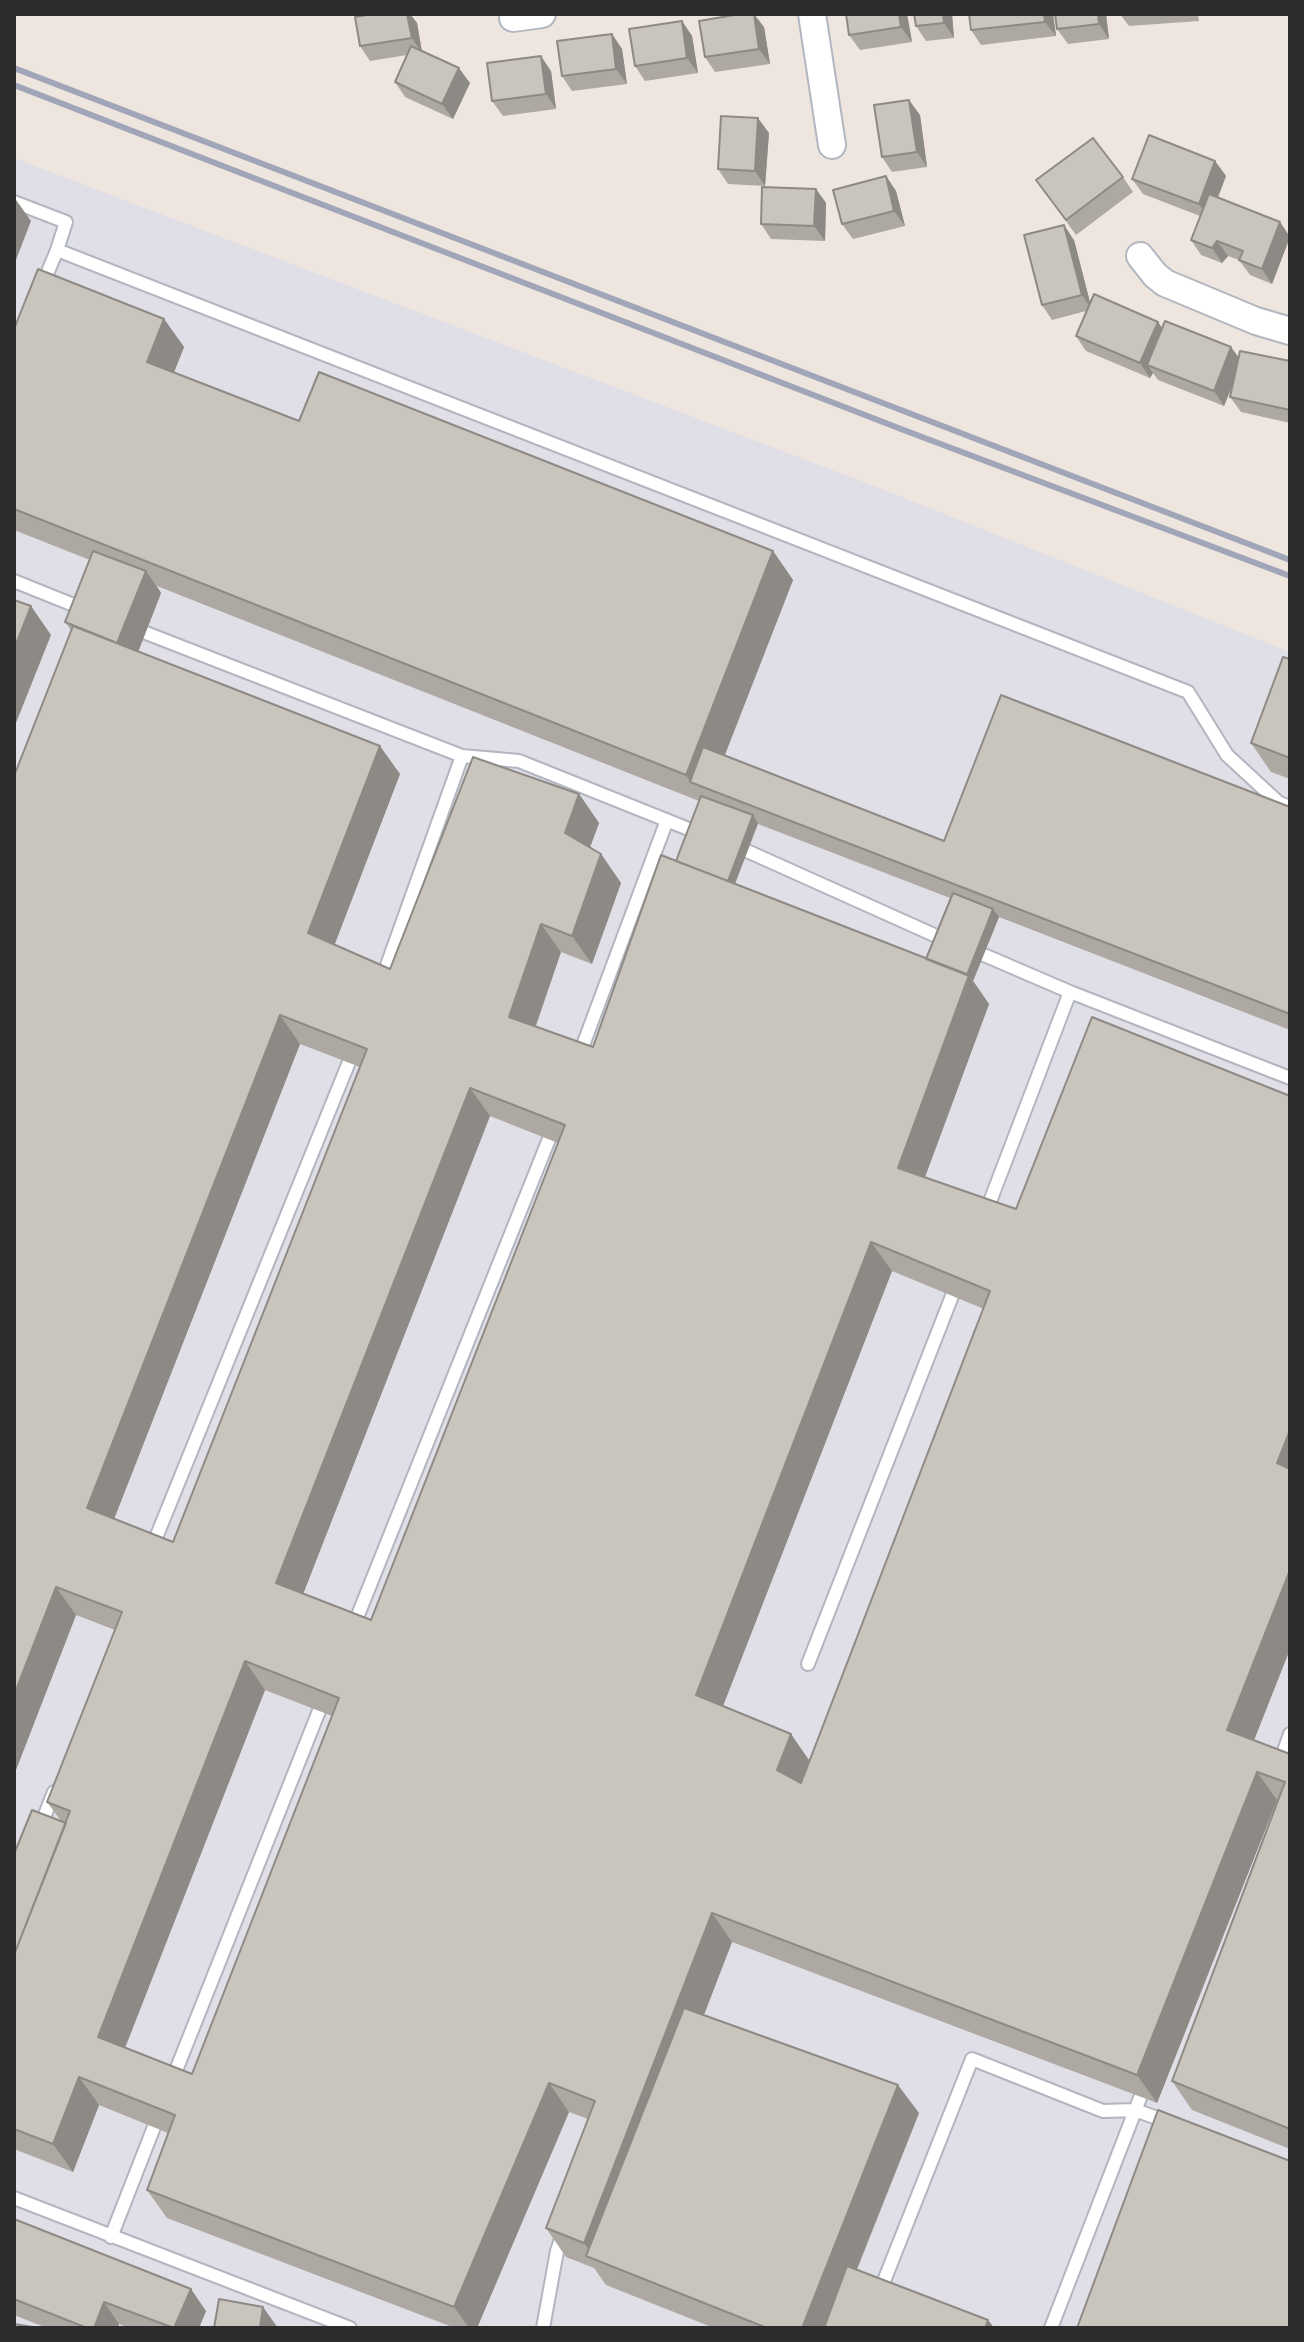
<!DOCTYPE html>
<html>
<head>
<meta charset="utf-8">
<style>
  body { margin:0 }
  #map { position:relative; width:1304px; height:2342px; overflow:hidden; background:#eee6de; font-family:Mulish,sans-serif }
  canvas { display:block }
  .frame { position:absolute; inset:0; border:16px solid #2c2c2c; pointer-events:none }
</style>
</head>
<body>
<div id="map">
<canvas width="1304" height="2342"></canvas>
<div class="frame"></div>
</div>
<script>
const ctx = document.querySelector('canvas').getContext('2d');
ctx.lineJoin = 'round';
function fillPath(path, color) {
  ctx.fillStyle = color;
  ctx.fill(path, 'evenodd');
}
function toPath(rows) {
  const path = new Path2D();
  for (const r of rows) {
    path.moveTo(r[0], r[1]);
    for (let i = 2; i < r.length; i += 2) path.lineTo(r[i], r[i + 1]);
  }
  return path;
}
function trace(path, color, width, dash) {
  ctx.strokeStyle = color;
  ctx.lineWidth = width;
  ctx.lineCap = dash ? 'butt' : 'round';
  ctx.setLineDash(dash || []);
  ctx.stroke(path);
}
fillPath(toPath([
  [14,158,882,489,1290,652,1290,2328,14,2328]
]), '#e0dfe7');
const service = toPath([
  [14,202,66,222,57,250],
  [42,286,57,250,1188,692,1227,755,1279,803,1290,807],
  [14,581,86,610],
  [146,633,462,756,519,761,696,832],
  [747,851,943,939],
  [984,955,1070,992,1290,1078],
  [381,982,462,756],
  [579,1056,667,820],
  [986,1212,1070,992],
  [151,1550,349,1062],
  [352,1630,549,1139],
  [808,1664,952,1296],
  [1279,1765,1290,1734],
  [39,1830,54,1792],
  [171,2083,319,1711],
  [14,2198,350,2328],
  [111,2237,154,2127],
  [884,2281,972,2059,1103,2111,1135,2110,1168,2122],
  [543,2328,557,2251,563,2233],
  [1051,2328,1140,2098]
]);
const minor = toPath([
  [812,14,832,145],
  [513,18,542,14],
  [1140,256,1155,275,1165,283,1256,321,1290,331]
]);
trace(service, '#b2b6c0', 16);
trace(minor, '#b2b6c0', 30);
trace(service, '#fff', 12);
trace(minor, '#fff', 26);
trace(toPath([
  [14,68,1290,560],
  [14,85,901,429,1290,576]
]), '#a0a5b7', 6);
fillPath(toPath([
  [372,14,410,14,417,23,422,51,470,83,453,119,405,97,395,82,407,55,370,61,360,46],
  [907,14,912,42,860,50,849,35],
  [952,14,954,38,926,41,916,26],
  [1053,14,1056,36,981,45,971,30],
  [1055,14,1106,14,1109,39,1068,44,1057,29],
  [1120,14,1198,14,1199,21,1129,26],
  [682,21,692,36,698,73,645,81,635,66],
  [764,27,770,64,715,72,705,57],
  [612,34,622,49,627,84,572,91,562,76],
  [551,71,556,109,503,116,492,101],
  [920,115,927,167,892,172,882,157],
  [769,133,765,186,728,184,718,169],
  [1215,161,1226,176,1218,198,1280,222,1290,237,1272,284,1250,275,1239,260,1228,256,1222,263,1201,255,1191,240,1200,216,1143,194,1132,179],
  [886,176,896,191,905,226,853,239,842,224],
  [1123,177,1133,192,1076,235,1047,195],
  [816,189,826,203,825,241,771,239,761,224],
  [1074,240,1090,303,1158,322,1162,328,1231,347,1238,358,1290,361,1290,423,1241,412,1230,397,1233,383,1224,406,1158,380,1153,373,1150,378,1086,351,1076,336,1086,311,1052,320,1042,305],
  [164,319,184,347,174,372,299,421,773,551,793,580,725,755,944,841,1290,807,1290,1030,999,917,973,981,989,1004,925,1177,1016,1209,1290,1096,1290,1649,1254,1740,1290,1754,1290,2149,1192,2110,1172,2081,1277,1800,1157,2103,732,1942,704,2015,919,2113,857,2270,988,2320,994,2328,714,2328,606,2285,594,2268,566,2257,546,2228,588,2119,569,2112,477,2328,455,2328,167,2218,147,2190,168,2133,99,2105,73,2172,14,2149,14,1854,61,1821,47,1802,115,1630,76,1615,14,1775,71,630,65,622,90,560,14,530,14,329],
  [157,586,699,801,677,862,593,1047,536,1026,561,952,592,964,621,883,601,854,590,847,599,823,579,794,390,969,334,945,400,774,138,652,161,593],
  [758,824,950,898,926,959,735,884],
  [300,1044,360,1067,173,1542,114,1519],
  [490,1116,558,1143,371,1620,303,1594],
  [892,1271,984,1309,810,1760,723,1706],
  [265,1690,332,1716,192,2074,125,2047],
  [1290,659,1290,779,1271,772,1251,743],
  [14,2219,206,2311,199,2328,130,2328,119,2324,118,2328,47,2328,14,2315]
]), '#ada9a2');
fillPath(toPath([
  [407,14,410,14,417,23,422,53,412,38],
  [754,14,764,27,770,64,759,49],
  [899,14,907,14,912,42,901,27],
  [943,14,952,14,954,38,944,23],
  [1044,14,1053,14,1056,36,1045,22],
  [1098,14,1106,14,1109,39,1099,24],
  [682,21,692,36,698,73,687,58],
  [612,34,622,49,627,84,616,69],
  [541,56,551,71,556,109,546,94],
  [459,68,470,83,453,119,442,104],
  [909,100,920,115,927,167,917,152],
  [758,118,769,133,765,186,755,171],
  [1215,161,1226,176,1209,219,1199,204],
  [886,176,896,191,905,226,894,211],
  [816,189,826,203,825,241,814,226],
  [14,197,31,221,14,265],
  [1280,222,1290,237,1272,284,1262,269],
  [1064,225,1074,240,1092,310,1082,295],
  [1217,241,1228,256,1222,263,1212,248],
  [164,319,184,347,167,390,147,362],
  [1158,322,1168,337,1147,365,1153,373,1150,378,1140,363],
  [1231,347,1242,362,1224,406,1214,391],
  [773,551,793,580,711,790,690,782,686,775],
  [146,571,161,593,133,665,117,643],
  [31,606,51,635,14,728,14,649],
  [380,746,400,774,328,962,308,933],
  [579,794,599,823,585,861,565,833],
  [753,815,758,823,728,902,723,895],
  [601,854,621,883,592,964,572,936],
  [993,909,999,917,973,981,989,1004,918,1196,898,1168,962,988],
  [541,924,561,952,529,1045,509,1017],
  [280,1015,300,1044,107,1537,87,1508],
  [470,1088,490,1116,296,1612,276,1583],
  [871,1242,892,1271,716,1724,696,1695],
  [1290,1430,1290,1481,1277,1463],
  [1290,1570,1290,1649,1247,1758,1227,1730],
  [56,1587,76,1615,14,1775,14,1695],
  [245,1661,265,1690,118,2066,98,2037],
  [791,1734,811,1763,797,1799,777,1770],
  [1257,1772,1277,1800,1157,2103,1137,2075],
  [712,1913,732,1942,607,2265,596,2260,584,2243],
  [79,2077,99,2105,73,2172,53,2144],
  [549,2083,569,2112,477,2328,469,2328,454,2307],
  [898,2085,919,2113,833,2328,802,2328],
  [191,2289,206,2311,199,2328,174,2328],
  [104,2302,119,2324,118,2328,94,2328],
  [263,2307,278,2328,260,2328],
  [988,2320,994,2328,985,2328]
]), '#8d8984');
const building = toPath([
  [372,14,407,14,412,38,360,46,355,17,372,14],
  [740,14,754,14,759,49,705,57,699,21,740,14],
  [846,14,899,14,901,27,849,35,846,14],
  [914,14,943,14,944,23,916,26,914,14],
  [969,14,1044,14,1045,22,971,30,969,14],
  [1055,14,1098,14,1099,24,1057,29,1055,14],
  [682,21,687,58,635,66,629,29,682,21],
  [612,34,616,69,562,76,557,41,612,34],
  [411,46,459,68,442,104,395,82,411,46],
  [541,56,546,94,492,101,487,63,541,56],
  [909,100,917,152,882,157,874,105,909,100],
  [721,116,758,118,755,171,718,169,721,116],
  [1149,135,1215,161,1199,204,1132,179,1149,135],
  [1093,138,1123,177,1066,220,1036,180,1093,138],
  [886,176,894,211,842,224,833,190,886,176],
  [762,187,816,189,814,226,761,224,762,187],
  [1209,194,1280,222,1262,269,1239,260,1243,251,1217,241,1212,248,1191,240,1209,194],
  [1064,225,1082,295,1042,305,1024,235,1064,225],
  [38,269,164,319,147,362,299,421,319,372,773,551,686,775,14,509,14,329,38,269],
  [1094,294,1158,322,1140,363,1076,336,1094,294],
  [1165,321,1231,347,1214,391,1147,365,1165,321],
  [1240,351,1290,361,1290,410,1230,397,1240,351],
  [93,551,146,571,117,643,65,622,93,551],
  [14,600,31,606,14,649,14,600],
  [73,626,380,746,308,933,390,969,473,757,579,794,565,833,601,854,572,936,541,924,509,1017,593,1047,661,855,969,975,898,1168,1016,1209,1092,1017,1290,1096,1290,1430,1277,1463,1290,1469,1290,1570,1227,1730,1290,1754,1290,2129,1172,2081,1285,1782,1257,1772,1137,2075,712,1913,584,2243,546,2228,595,2101,549,2083,454,2307,147,2190,175,2115,79,2077,53,2144,14,2129,14,1955,70,1811,47,1802,122,1612,56,1587,14,1695,14,776,73,626],
  [280,1015,367,1049,173,1542,87,1508,280,1015],
  [470,1088,565,1125,371,1620,276,1583,470,1088],
  [871,1242,990,1291,801,1783,777,1770,791,1734,696,1695,871,1242],
  [245,1661,339,1698,192,2074,98,2037,245,1661],
  [1283,657,1290,659,1290,758,1251,743,1283,657],
  [1001,695,1290,807,1290,1014,690,782,703,747,944,841,1001,695],
  [701,796,753,815,728,881,676,861,701,796],
  [953,893,993,909,967,975,926,959,953,893],
  [32,1810,66,1823,14,1955,14,1854,32,1810],
  [684,2008,898,2085,802,2328,767,2328,586,2256,684,2008],
  [1158,2110,1290,2161,1290,2328,1077,2328,1158,2110],
  [14,2219,191,2289,174,2328,104,2302,94,2328,87,2328,14,2299,14,2219],
  [847,2266,988,2320,985,2328,824,2328,847,2266],
  [219,2299,263,2307,260,2328,214,2328,219,2299],
  [14,2324,39,2328,14,2328,14,2324]
]);
fillPath(building, '#c9c4bc');
trace(building, '#8d8984', 2);
</script>
</body>
</html>
